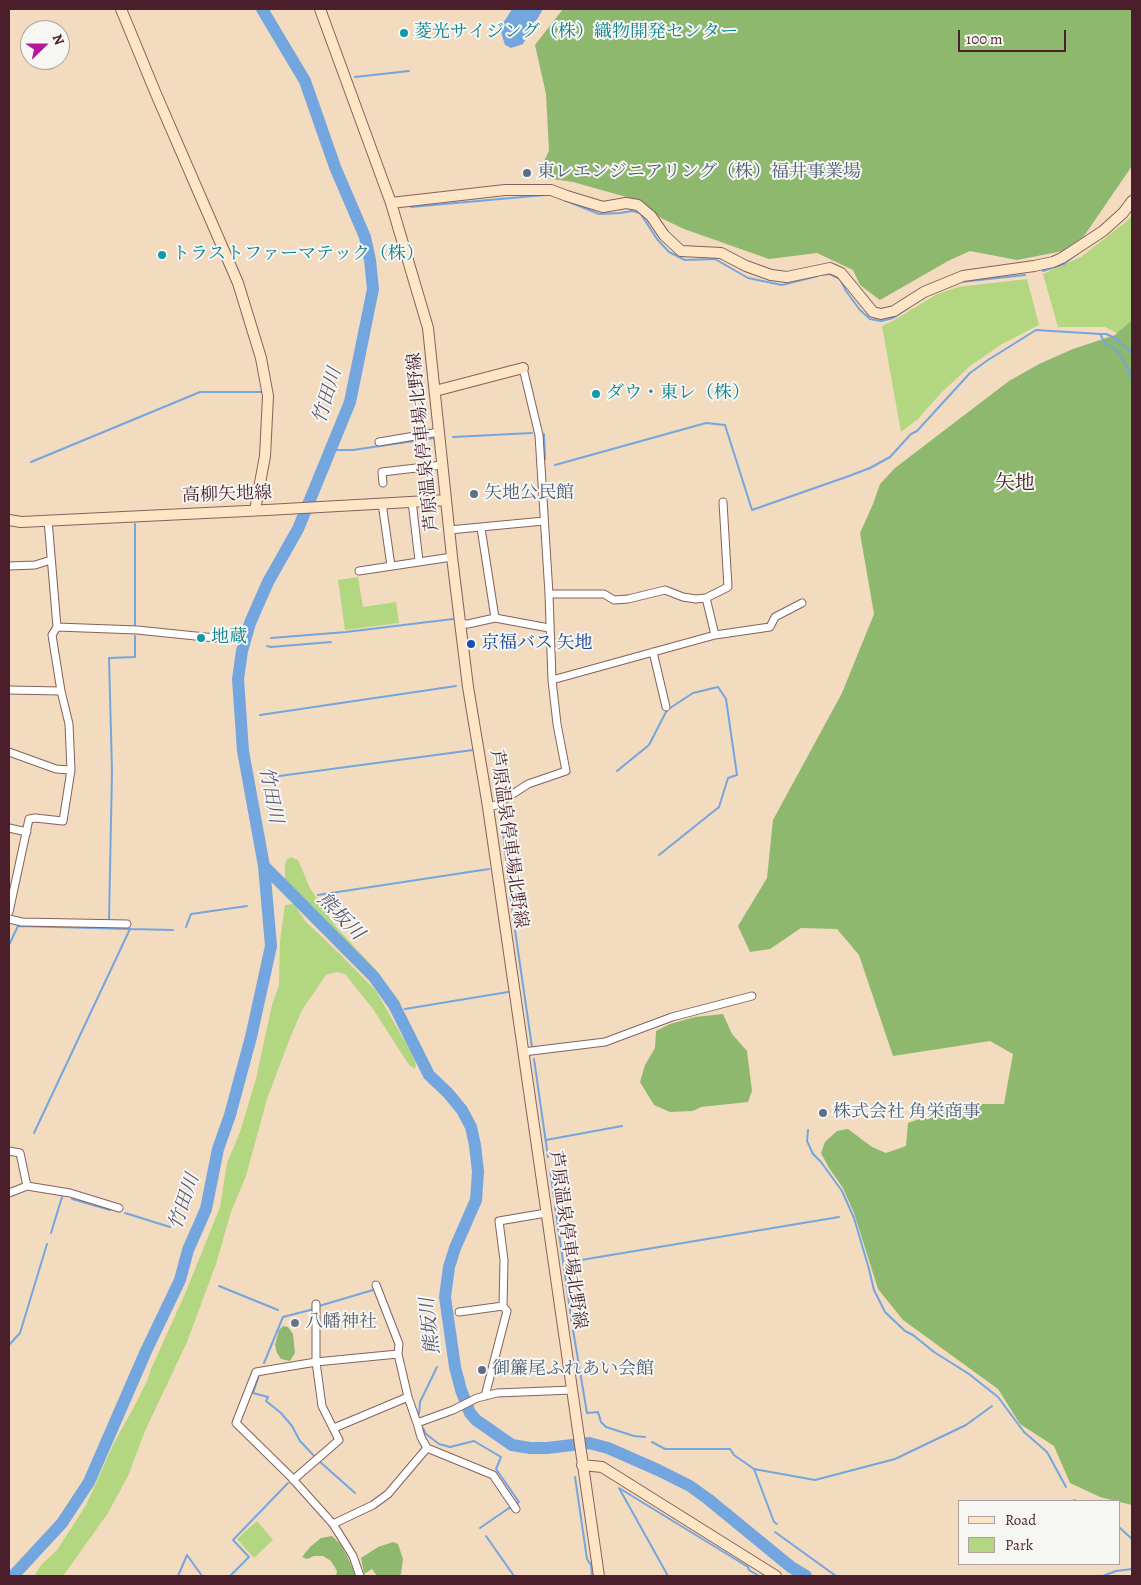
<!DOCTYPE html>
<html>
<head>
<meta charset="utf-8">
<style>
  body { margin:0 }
  #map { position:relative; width:1141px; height:1585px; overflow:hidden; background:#f3dbbf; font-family:Alegreya,serif }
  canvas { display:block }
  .frame { position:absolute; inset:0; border:10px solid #4a1f2b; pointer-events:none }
  .legend { position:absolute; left:958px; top:1500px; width:162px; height:65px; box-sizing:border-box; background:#f6f6f2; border:1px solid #b1a0a2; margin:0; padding:6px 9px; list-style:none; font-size:15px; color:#4a1f2b }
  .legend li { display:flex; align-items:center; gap:10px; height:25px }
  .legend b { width:25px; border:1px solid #b1a0a2 }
  .north { position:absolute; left:20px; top:20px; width:50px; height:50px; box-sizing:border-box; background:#f6f6f2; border:1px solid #b1a0a2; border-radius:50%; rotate:68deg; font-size:14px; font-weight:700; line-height:20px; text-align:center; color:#4a1f2b }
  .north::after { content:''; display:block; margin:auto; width:18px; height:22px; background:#b5179e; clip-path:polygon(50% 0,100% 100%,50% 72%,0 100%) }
  .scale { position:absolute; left:958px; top:30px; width:108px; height:22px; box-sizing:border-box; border:2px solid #4a1f2b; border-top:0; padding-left:6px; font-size:15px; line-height:18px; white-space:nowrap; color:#4a1f2b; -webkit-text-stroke:4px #f6f6f2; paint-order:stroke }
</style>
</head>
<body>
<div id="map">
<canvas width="1141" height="1585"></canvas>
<div class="frame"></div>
<ul class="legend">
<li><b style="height:6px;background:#fde5c5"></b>Road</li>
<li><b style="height:14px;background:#b3d780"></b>Park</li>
</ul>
<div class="north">N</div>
<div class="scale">100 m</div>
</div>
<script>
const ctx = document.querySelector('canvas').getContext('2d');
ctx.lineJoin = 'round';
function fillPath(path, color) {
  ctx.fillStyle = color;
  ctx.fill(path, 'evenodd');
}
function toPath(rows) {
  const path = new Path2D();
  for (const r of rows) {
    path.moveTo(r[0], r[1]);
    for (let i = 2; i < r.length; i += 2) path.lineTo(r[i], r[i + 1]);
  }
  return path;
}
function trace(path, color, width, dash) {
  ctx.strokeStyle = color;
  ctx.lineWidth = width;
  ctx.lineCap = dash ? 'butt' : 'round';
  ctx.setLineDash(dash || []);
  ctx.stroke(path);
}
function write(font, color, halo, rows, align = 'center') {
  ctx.font = font + ' Alegreya,"Noto Serif JP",serif';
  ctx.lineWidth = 4;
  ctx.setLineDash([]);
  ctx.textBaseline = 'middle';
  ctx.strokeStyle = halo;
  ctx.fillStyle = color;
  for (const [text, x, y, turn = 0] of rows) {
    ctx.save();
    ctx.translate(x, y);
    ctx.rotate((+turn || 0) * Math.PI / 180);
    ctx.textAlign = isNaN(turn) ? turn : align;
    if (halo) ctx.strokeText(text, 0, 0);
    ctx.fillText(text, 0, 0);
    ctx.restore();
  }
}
fillPath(toPath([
  [1132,215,1132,351,1124,337,1105,327,1058,327,1043,274,1081,257,1127,221],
  [1027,279,1039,325,1002,344,970,366,941,393,918,419,901,432,882,326,891,322,937,294,958,287],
  [358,577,363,607,396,602,399,623,345,630,338,580],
  [291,857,298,860,310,888,336,927,377,971,400,1002,401,1008,393,1002,383,985,365,964,289,886,285,880,285,865,286,860],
  [294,904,305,921,340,954,376,991,411,1052,416,1064,415,1069,409,1065,373,1009,345,974,337,972,326,975,302,1010,290,1038,267,1099,246,1176,231,1212,216,1264,187,1342,145,1431,128,1476,108,1513,63,1576,34,1576,41,1565,57,1550,86,1505,114,1443,134,1407,147,1381,151,1369,185,1294,220,1207,227,1163,240,1132,256,1079,272,1005,279,985,280,941,285,905],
  [257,1521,273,1540,254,1558,237,1539]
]), '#b3d780');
fillPath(toPath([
  [563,9,1132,9,1132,166,1084,236,1063,251,1017,260,970,251,948,261,880,300,860,285,853,270,817,253,769,259,684,229,661,218,637,200,573,182,545,178,544,161,549,151,546,94,535,45],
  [1132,320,1132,1505,1100,1497,1070,1483,1054,1446,1020,1424,998,1389,903,1320,878,1289,854,1213,843,1188,829,1168,821,1153,825,1142,837,1131,848,1129,872,1147,886,1153,906,1146,908,1123,962,1104,1004,1104,1013,1054,990,1041,893,1056,859,955,837,929,801,928,770,949,750,952,738,926,767,878,773,820,842,693,874,614,860,533,873,504,880,484,895,468,1009,381,1039,364,1073,349,1115,335],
  [723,1014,732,1034,747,1051,752,1091,748,1102,701,1107,693,1111,670,1112,654,1105,640,1082,645,1065,655,1048,656,1031,670,1024,695,1017],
  [283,1326,288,1327,293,1334,295,1353,290,1361,281,1359,277,1353,275,1345,279,1330],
  [332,1536,340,1544,347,1556,354,1571,355,1576,336,1576,337,1571,331,1561,323,1556,314,1556,307,1559,302,1557,310,1547,321,1538],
  [393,1542,398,1544,403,1559,401,1574,399,1576,377,1576,372,1569,364,1574,361,1558,378,1547]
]), '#8eb86e');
fillPath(toPath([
  [512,9,543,9,523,44,511,48,505,45,501,32,504,26,502,25]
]), '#73a6df');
trace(toPath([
  [355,77,409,71],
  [564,200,599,214,620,213,632,211,640,213,657,239,669,252,685,260,715,259,748,278,782,285,818,276],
  [411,207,545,195],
  [1043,271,1064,264,1078,253],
  [822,275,830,274,840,279,846,291,860,310,870,319,881,321,893,318,910,307],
  [961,282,1025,275],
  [1100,334,1106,334,1115,338,1132,353],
  [544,434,545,459],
  [453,437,532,433],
  [330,450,353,450,434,438],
  [31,462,200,392,261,392],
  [555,465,706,423,725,425,752,510,849,476,870,468,890,457,911,434,917,431,970,373,988,360,1036,330,1100,334,1105,343,1115,349,1123,359,1132,378],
  [135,524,135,626],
  [271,638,346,632,453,619],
  [267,646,271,647,331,642],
  [260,715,456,686],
  [617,771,649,745,667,710,693,693,718,687,726,699,737,775,728,778,719,807,659,855],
  [272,777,473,750],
  [500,808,514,924],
  [318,895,489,869],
  [109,920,112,771,109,658,135,657,135,636],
  [186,927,191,914,247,906],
  [515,930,532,1047],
  [9,945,18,926,130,929],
  [405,1009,508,992],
  [534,1059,548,1157],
  [808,1130,807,1141,813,1154,821,1162,842,1191,854,1218,869,1269,874,1290,885,1312,905,1331,913,1335,934,1352,969,1374,998,1397,1024,1432,1047,1452,1066,1487],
  [34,1133,130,929,173,930],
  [546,1140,622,1126],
  [550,1170,554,1197],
  [72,1199,110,1210],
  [555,1206,572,1323],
  [125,1213,170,1227],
  [51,1233,62,1197],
  [563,1263,839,1217],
  [219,1286,278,1310],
  [319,1306,373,1290],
  [573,1330,587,1413,598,1412,601,1422,606,1427,634,1436,645,1437],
  [9,1345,20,1333,47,1244],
  [264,1363,283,1317,314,1309],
  [259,1375,253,1393,268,1397,266,1401,281,1413,292,1426,300,1441,316,1458],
  [419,1414,420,1402,437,1367],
  [423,1428,426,1434,439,1444,450,1447,474,1441,501,1457,496,1469,519,1502,515,1504],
  [652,1442,665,1449,730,1449,734,1455,754,1469],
  [319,1461,355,1493],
  [575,1477,587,1559,591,1565,592,1576],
  [1074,1500,1076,1501],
  [777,1524,774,1522,754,1469,815,1480,895,1459,966,1425,992,1406],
  [480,1528,512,1506],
  [1120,1528,1132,1539],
  [775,1532,836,1576],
  [486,1536,514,1576],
  [178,1576,187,1555,202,1576],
  [230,1576,249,1557,233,1540,288,1483],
  [668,1576,619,1488,748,1567,749,1570,759,1576],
  [1103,1576,1116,1571,1132,1569]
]), '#73a6df', 2);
trace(toPath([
  [264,866,374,977,394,1005,429,1075,448,1093,462,1110,471,1127,475,1145,478,1172,476,1200,455,1248,449,1267,445,1297,455,1367,461,1390,470,1413,476,1420,512,1445,530,1448,547,1448,589,1443,608,1448,658,1470,690,1486,708,1499,791,1567,806,1576],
  [13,1576,62,1523,89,1482,146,1351,180,1280,188,1250,206,1209,218,1149,230,1115,251,1037,271,946,264,866,243,751,238,679,242,651,250,623,268,582,298,529,350,402,373,289,370,260,365,237,335,167,305,81,262,9]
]), '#73a6df', 12);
const street = toPath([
  [379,442,439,432],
  [383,483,382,472,442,465],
  [412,501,419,561],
  [382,503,391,566],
  [48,520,57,627,137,630,215,638],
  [481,528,495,618],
  [449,530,544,521],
  [9,566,35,565,51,560],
  [359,571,452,557],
  [549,594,604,594,614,600,628,599,665,590,683,597,696,599,706,598,728,587,723,502],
  [706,598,715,635],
  [460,624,468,624,495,618,549,628],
  [653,652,666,707],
  [552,680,715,635,770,627,775,617,802,603],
  [9,690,61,691,52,635,57,627],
  [9,752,56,769,71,770],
  [488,807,496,805,528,784,566,771,557,724,552,680,549,594,539,435,523,368],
  [9,828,27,832],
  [9,912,29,819,35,818,63,821,71,770,69,724,61,691],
  [9,919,22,922,127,924],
  [523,1052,605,1042,672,1017,752,996],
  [9,1151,20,1153,27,1186],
  [9,1193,27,1186,70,1193,119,1208],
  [376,1285,399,1344,398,1354,408,1397,417,1423,421,1437,427,1448,493,1475,516,1509],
  [459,1312,503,1306,504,1260,499,1221,546,1213],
  [485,1396,507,1311,503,1306],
  [417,1423,453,1410,477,1398,497,1393,572,1390],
  [334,1428,408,1397],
  [293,1480,339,1440,322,1406,316,1362,316,1304],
  [333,1524,373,1505,388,1494,427,1448],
  [360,1576,353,1556,333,1524,290,1476,236,1423,256,1372,316,1362,398,1354]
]);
const secondary = toPath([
  [121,9,156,94,238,283,261,358,268,396,265,456,255,510],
  [320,9,391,203,428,328,452,557,468,687,488,807,599,1576],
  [391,203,505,190,551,190,567,196,603,207,626,203,638,205,651,216,664,235,681,251,721,253,746,266,771,275,787,277,830,268,841,273,873,312,881,314,894,311,924,292,963,276,1034,266,1053,262,1062,258,1103,231,1123,213,1132,201],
  [435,391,523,368],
  [9,520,21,522,267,510,446,500],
  [582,1465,602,1467,776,1576]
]);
trace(street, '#85615f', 9);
trace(secondary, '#85615f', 12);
trace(street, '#fff', 7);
trace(secondary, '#fde5c5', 10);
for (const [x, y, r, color] of [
  [404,33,5,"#0f9aa8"],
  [527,173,5,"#5c6f8a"],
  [162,255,5,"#0f9aa8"],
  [596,394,5,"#0f9aa8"],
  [474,494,5,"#5c6f8a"],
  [201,638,5,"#0f9aa8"],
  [471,644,5,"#1a4fb4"],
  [823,1113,5,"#5c6f8a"],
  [295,1323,5,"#6b7280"],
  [482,1370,5,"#5c6f8a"]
]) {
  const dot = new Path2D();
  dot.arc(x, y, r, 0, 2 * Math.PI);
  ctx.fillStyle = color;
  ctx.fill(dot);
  trace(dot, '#f6f6f2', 2);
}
write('18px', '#0d838f', '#f6f6f2', [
  ["菱光サイジング（株）織物開発センター",414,33],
  ["トラストファーマテック（株）",172,255],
  ["ダウ・東レ（株）",606,394],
  ["地蔵",211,638]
], 'left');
write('18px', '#4e5e75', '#f6f6f2', [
  ["東レエンジニアリング（株）福井事業場",537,173],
  ["矢地公民館",484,494],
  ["株式会社 角栄商事",833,1113],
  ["御簾尾ふれあい会館",492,1370]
], 'left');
write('18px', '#4a1f2b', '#f6f6f2', [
  ["芦原温泉停車場北野線",424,442,-96],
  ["高柳矢地線",227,495,-2],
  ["芦原温泉停車場北野線",508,839,82],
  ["芦原温泉停車場北野線",567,1240,82]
]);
write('18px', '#164399', '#f6f6f2', [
  ["京福バス 矢地",481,644]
], 'left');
write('18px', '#5b616d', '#f6f6f2', [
  ["八幡神社",305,1323]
], 'left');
write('italic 19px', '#5a5573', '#f6f6f2', [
  ["竹田川",328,396,-73],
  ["竹田川",270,795,79],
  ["熊坂川",340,917,46],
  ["竹田川",185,1202,-71],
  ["熊坂川",431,1326,-96]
]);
write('20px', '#4a1f2b', '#f6f6f2', [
  ["矢地",1015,484]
]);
</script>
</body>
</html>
